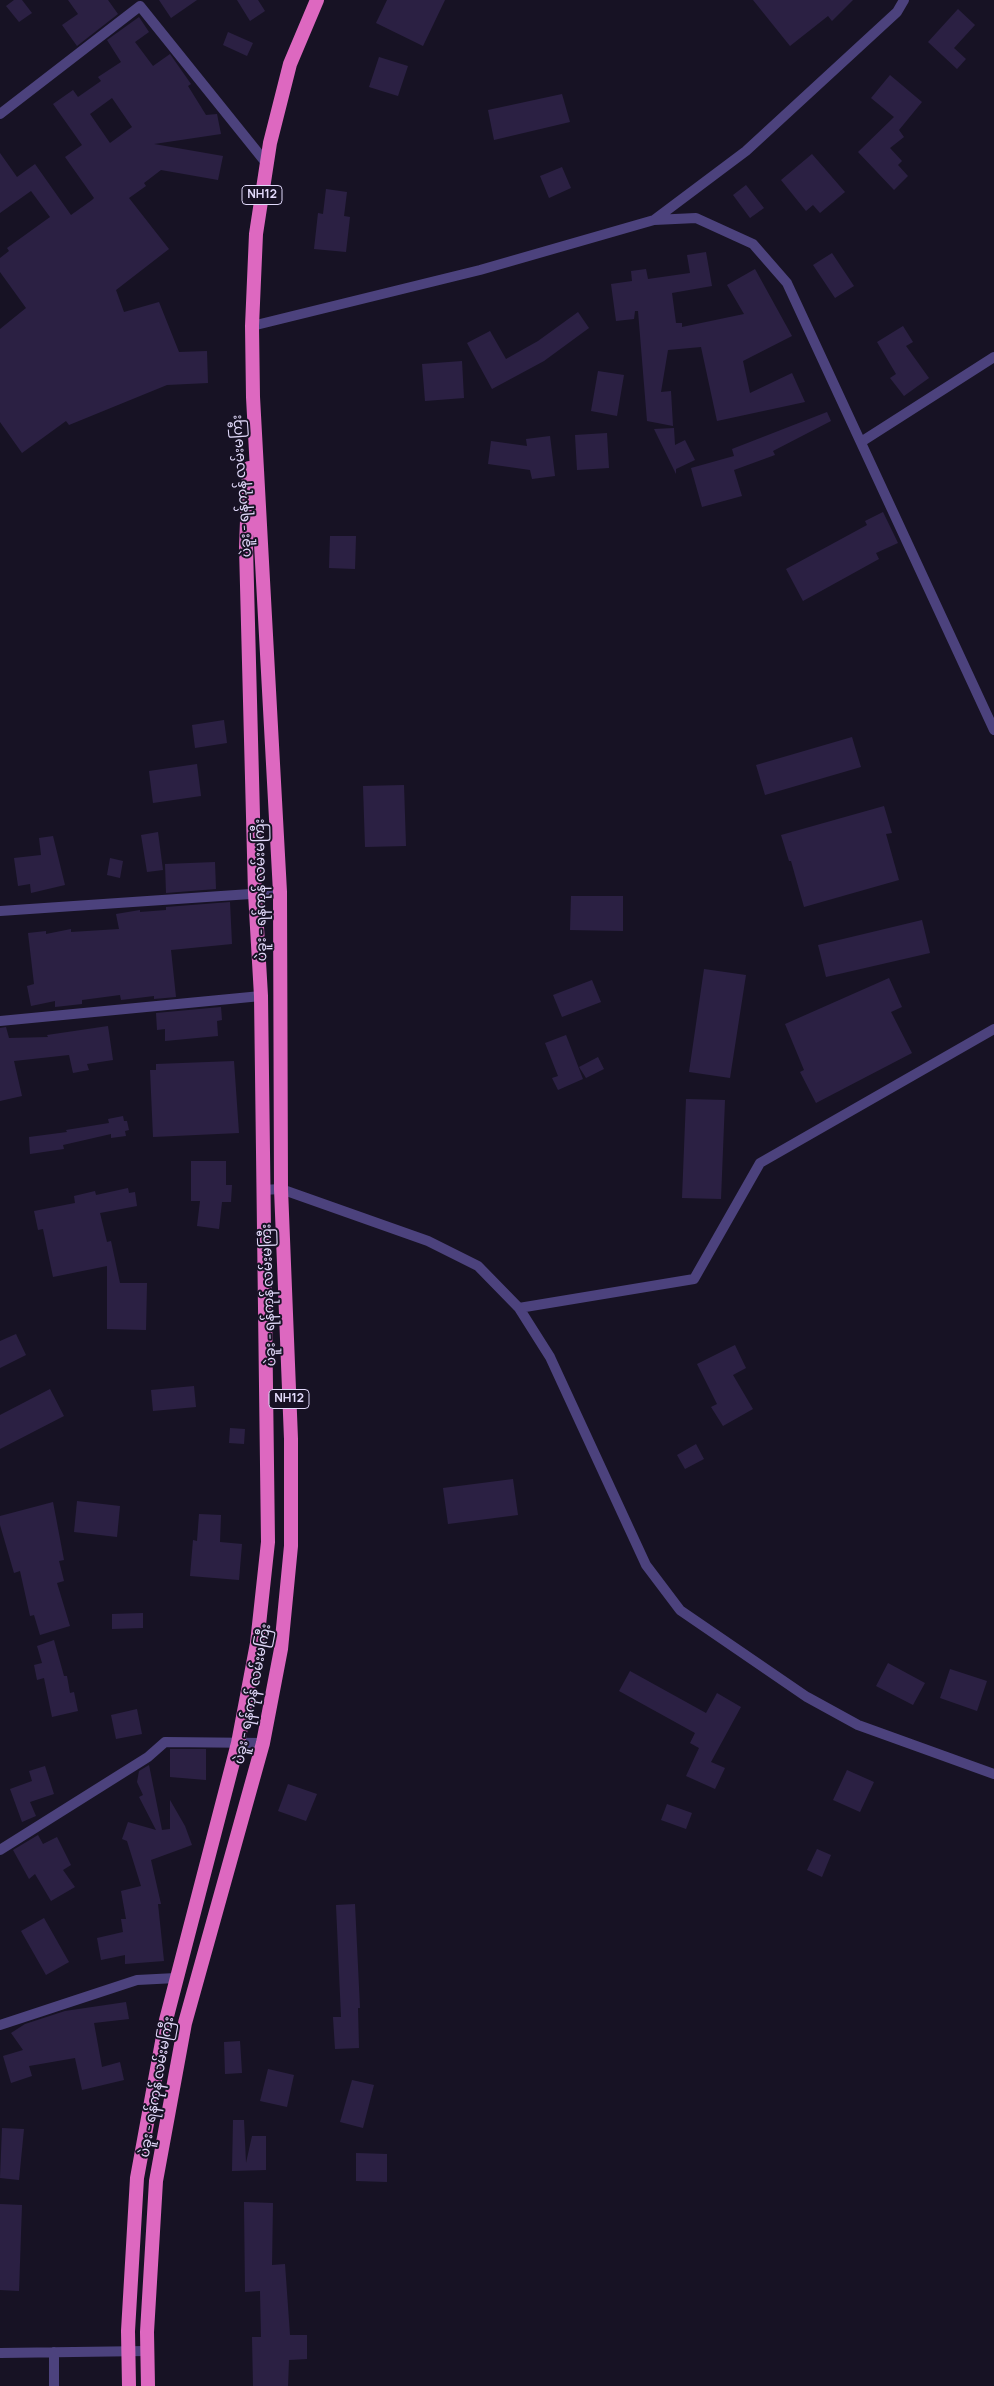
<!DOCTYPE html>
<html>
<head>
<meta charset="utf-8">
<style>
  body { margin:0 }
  canvas { display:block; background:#171224 }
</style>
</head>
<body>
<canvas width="994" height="2386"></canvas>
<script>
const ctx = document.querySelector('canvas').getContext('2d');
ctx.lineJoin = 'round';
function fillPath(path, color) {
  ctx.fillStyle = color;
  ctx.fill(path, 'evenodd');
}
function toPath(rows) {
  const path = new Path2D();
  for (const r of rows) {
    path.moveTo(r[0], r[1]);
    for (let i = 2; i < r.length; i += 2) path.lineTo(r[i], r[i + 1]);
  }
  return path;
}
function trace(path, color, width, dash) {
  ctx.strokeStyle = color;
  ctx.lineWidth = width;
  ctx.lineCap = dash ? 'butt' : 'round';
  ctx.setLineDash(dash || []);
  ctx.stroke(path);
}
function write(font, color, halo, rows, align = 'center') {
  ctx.font = font + ' Manrope,"Noto Sans Myanmar",sans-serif';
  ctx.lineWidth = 4;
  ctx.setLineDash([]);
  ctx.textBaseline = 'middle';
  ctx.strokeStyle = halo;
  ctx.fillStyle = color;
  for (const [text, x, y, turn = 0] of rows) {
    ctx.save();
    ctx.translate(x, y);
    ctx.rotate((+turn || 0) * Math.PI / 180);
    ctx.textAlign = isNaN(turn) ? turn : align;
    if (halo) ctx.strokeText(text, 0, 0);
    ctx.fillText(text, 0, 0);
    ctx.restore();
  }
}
fillPath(toPath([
  [14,0,22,0,32,13,19,22,6,6],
  [68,0,108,0,118,14,77,46,62,25,78,14],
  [159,0,197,0,171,18],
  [237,0,258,0,265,11,250,21],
  [387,0,445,0,423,46,376,23],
  [753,0,853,0,832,21,828,16,790,46],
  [958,9,975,25,954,48,966,59,957,69,928,42],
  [139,17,149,32,135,42,153,66,170,54,191,84,188,86,206,115,217,114,221,134,154,144,223,156,218,180,161,170,144,183,146,186,129,198,169,249,116,290,124,312,159,302,179,352,207,351,208,383,167,385,69,425,66,421,22,453,0,422,0,329,26,308,0,272,0,258,9,251,7,248,50,217,31,191,0,213,0,153,17,177,35,164,71,215,92,200,94,198,65,157,82,145,53,104,73,90,78,97,101,81,98,77,121,62,107,40],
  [112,98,132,127,110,143,90,114],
  [228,32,253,43,247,56,223,45],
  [379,57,408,66,398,96,369,87],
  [890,75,922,102,899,130,904,137,890,148,902,161,898,165,908,176,894,190,858,152,894,117,871,98],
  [562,94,570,122,494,140,488,110],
  [812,154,845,192,820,213,813,205,806,211,781,180],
  [562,167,571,188,549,198,540,176],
  [746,185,764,208,750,218,733,195],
  [326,189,347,192,344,216,350,217,346,252,314,249,318,213,323,214],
  [706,252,712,286,672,293,676,323,682,323,682,327,744,314,727,285,755,269,792,336,743,361,750,393,792,373,805,402,717,421,701,347,668,350,661,392,671,391,673,426,647,421,638,311,635,311,634,319,616,321,611,284,632,281,631,271,646,269,648,279,690,273,687,255],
  [832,253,854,286,835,298,813,265],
  [578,312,589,328,544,361,492,389,467,343,490,331,506,359,538,341],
  [903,326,913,342,906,346,929,378,904,396,890,378,896,374,877,342],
  [462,361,464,398,425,401,422,364],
  [598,371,624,375,617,416,591,411],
  [827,412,831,421,773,451,775,455,734,470,742,496,702,507,691,468,734,456,732,449],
  [674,428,675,445,685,440,695,460,676,469,676,474,654,429],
  [607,433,609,468,577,470,575,435],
  [550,436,555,476,532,479,530,470,488,464,491,441,527,446,526,439],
  [883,512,898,543,876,553,879,559,803,601,786,569,867,525,865,521],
  [330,536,356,536,355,569,329,568],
  [224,720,227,743,195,748,192,725],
  [852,737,861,767,765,795,756,765],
  [197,764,201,796,153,803,149,771],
  [404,785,406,846,365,847,363,786],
  [884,806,892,833,886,834,899,880,804,907,791,861,789,861,781,835],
  [158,832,163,870,147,872,141,835],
  [53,836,65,885,31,893,30,884,18,886,14,858,41,855,39,838],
  [110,858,123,861,120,878,107,875],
  [215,862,216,889,166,893,165,864],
  [571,896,623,896,623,931,570,930],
  [230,902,232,944,171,950,176,997,154,999,154,996,121,1000,120,995,82,1000,82,1004,55,1007,55,1001,31,1006,27,986,34,984,28,933,46,931,46,934,71,929,71,932,119,929,116,914,140,910,140,912,166,910,166,907],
  [922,920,930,953,826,977,818,945],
  [704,969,746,975,730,1078,689,1072],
  [889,978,902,1007,891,1012,912,1053,816,1103,800,1072,804,1070,785,1024],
  [592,980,601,1002,562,1017,553,995],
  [221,1007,222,1020,217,1021,218,1036,165,1041,165,1029,157,1030,156,1013],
  [108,1026,113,1060,87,1064,89,1070,73,1073,69,1055,14,1061,22,1096,0,1101,0,1028,6,1027,9,1038,48,1037,47,1035],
  [566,1035,583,1079,558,1090,552,1078,558,1076,545,1043],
  [598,1057,604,1069,586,1078,579,1067],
  [234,1061,239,1133,153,1137,150,1070,156,1070,156,1064],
  [686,1099,725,1100,721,1199,682,1198],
  [123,1116,124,1121,127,1121,129,1130,125,1131,126,1136,111,1138,111,1134,63,1145,64,1149,30,1154,29,1137,67,1132,66,1130,109,1123,108,1119],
  [191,1161,226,1161,226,1185,232,1185,231,1202,222,1202,219,1229,197,1226,200,1201,191,1201],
  [128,1188,129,1193,135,1192,137,1206,100,1213,107,1242,111,1241,120,1283,147,1283,146,1330,107,1329,107,1266,53,1277,43,1229,38,1230,34,1211,75,1203,74,1196,95,1191,96,1195],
  [16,1334,26,1355,0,1368,0,1341],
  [735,1345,746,1368,733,1375,753,1409,723,1426,711,1407,717,1404,697,1364],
  [194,1386,196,1407,153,1411,151,1390],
  [50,1389,64,1416,0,1449,0,1415],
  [230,1428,245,1429,244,1444,229,1443],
  [696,1444,704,1459,685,1469,677,1455],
  [513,1479,518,1515,448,1524,443,1488],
  [77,1501,120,1506,117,1537,74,1532],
  [53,1502,64,1560,59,1561,64,1581,57,1583,70,1626,40,1635,34,1615,30,1616,20,1571,14,1573,0,1525,0,1516],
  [199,1514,221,1515,220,1542,242,1544,239,1580,190,1576,193,1540,197,1541],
  [143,1613,143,1628,112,1629,112,1614],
  [54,1640,64,1676,67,1676,70,1693,74,1692,78,1711,52,1717,44,1678,37,1680,34,1665,42,1663,37,1646],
  [888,1663,925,1683,913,1705,876,1686],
  [950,1669,987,1681,977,1711,940,1698],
  [630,1671,706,1713,717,1693,741,1707,711,1762,725,1768,715,1789,686,1776,699,1748,690,1743,695,1733,619,1691],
  [137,1709,142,1734,116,1739,111,1715],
  [170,1749,206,1749,206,1780,170,1777],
  [149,1765,162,1830,170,1829,170,1800,185,1826,192,1845,151,1860,161,1904,158,1904,164,1961,125,1964,125,1955,101,1960,97,1938,123,1932,121,1919,126,1919,121,1891,141,1886,127,1841,122,1839,128,1822,156,1830,139,1797,143,1795,137,1782,139,1771],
  [45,1766,54,1794,30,1802,36,1816,22,1822,10,1789,32,1781,29,1771],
  [847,1770,874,1782,860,1812,833,1800],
  [288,1784,317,1794,306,1821,278,1811],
  [667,1804,692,1813,686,1829,661,1820],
  [38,1835,43,1844,57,1837,71,1865,63,1870,75,1887,51,1901,35,1874,29,1879,13,1850],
  [817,1849,831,1855,822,1877,807,1870],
  [355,1904,360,2008,358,2008,359,2048,335,2049,333,2017,341,2017,336,1905],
  [44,1918,69,1962,46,1975,21,1931],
  [126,2002,129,2019,94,2023,102,2067,120,2062,124,2080,82,2090,75,2058,29,2066,32,2076,11,2083,3,2056,23,2050,11,2033,25,2024,65,2011],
  [240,2041,242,2073,225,2074,224,2042],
  [268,2069,294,2075,287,2107,260,2101],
  [352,2080,374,2085,363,2128,340,2122],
  [233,2120,244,2120,246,2163,252,2136,266,2136,266,2170,232,2171],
  [2,2128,24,2129,19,2180,0,2178],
  [356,2153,387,2154,387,2182,356,2181],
  [244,2202,273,2203,272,2265,285,2264,290,2335,307,2335,307,2359,289,2360,288,2386,253,2386,252,2337,261,2337,260,2291,245,2292],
  [0,2204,22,2205,19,2291,0,2290]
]), '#2b2043');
trace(toPath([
  [0,114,140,6,267,164],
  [654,220,696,218,753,244,787,283,994,730],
  [252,326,480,270,654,220,746,151,897,12,904,0],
  [861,442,994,357],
  [0,911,280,892],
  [0,1021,261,996],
  [262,1190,281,1189,428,1241,478,1266,519,1308,550,1357,646,1565,680,1610,807,1697,858,1725,994,1774],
  [519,1308,694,1279,760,1163,994,1029],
  [0,1850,148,1757,165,1742,263,1743],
  [0,2025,137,1980,176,1978],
  [0,2353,148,2351],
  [54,2386,54,2352]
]), '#4c427d', 10);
trace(toPath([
  [129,2386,128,2331,137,2178,166,2020,238,1743,257,1643,268,1542,261,996,255,893,246,547,249,468],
  [148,2386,147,2332,156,2181,185,2023,263,1743,281,1649,291,1546,291,1439,281,1189,280,892,253,397,252,326,256,234,270,143,290,64,317,0]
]), '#dd68c0', 14);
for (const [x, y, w] of [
  [262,195,40],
  [289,1399,40]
]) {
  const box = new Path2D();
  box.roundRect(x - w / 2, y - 9.5, w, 19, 4);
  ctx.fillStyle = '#171224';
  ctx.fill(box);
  trace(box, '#e1d9fa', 1);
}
write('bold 12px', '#e1d9fa', null, [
  ["NH12",262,195],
  ["NH12",289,1399]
]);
write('14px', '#e1d9fa', '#171224', [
  ["ပဲခူး - ရန်ကုန် လမ်းမကြီး",242,486,-94],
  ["ပဲခူး - ရန်ကုန် လမ်းမကြီး",261,890,-91],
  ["ပဲခူး - ရန်ကုန် လမ်းမကြီး",269,1295,-92],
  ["ပဲခူး - ရန်ကုန် လမ်းမကြီး",253,1694,-79],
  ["ပဲခူး - ရန်ကုန် လမ်းမကြီး",157,2087,-80]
]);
</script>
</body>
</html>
